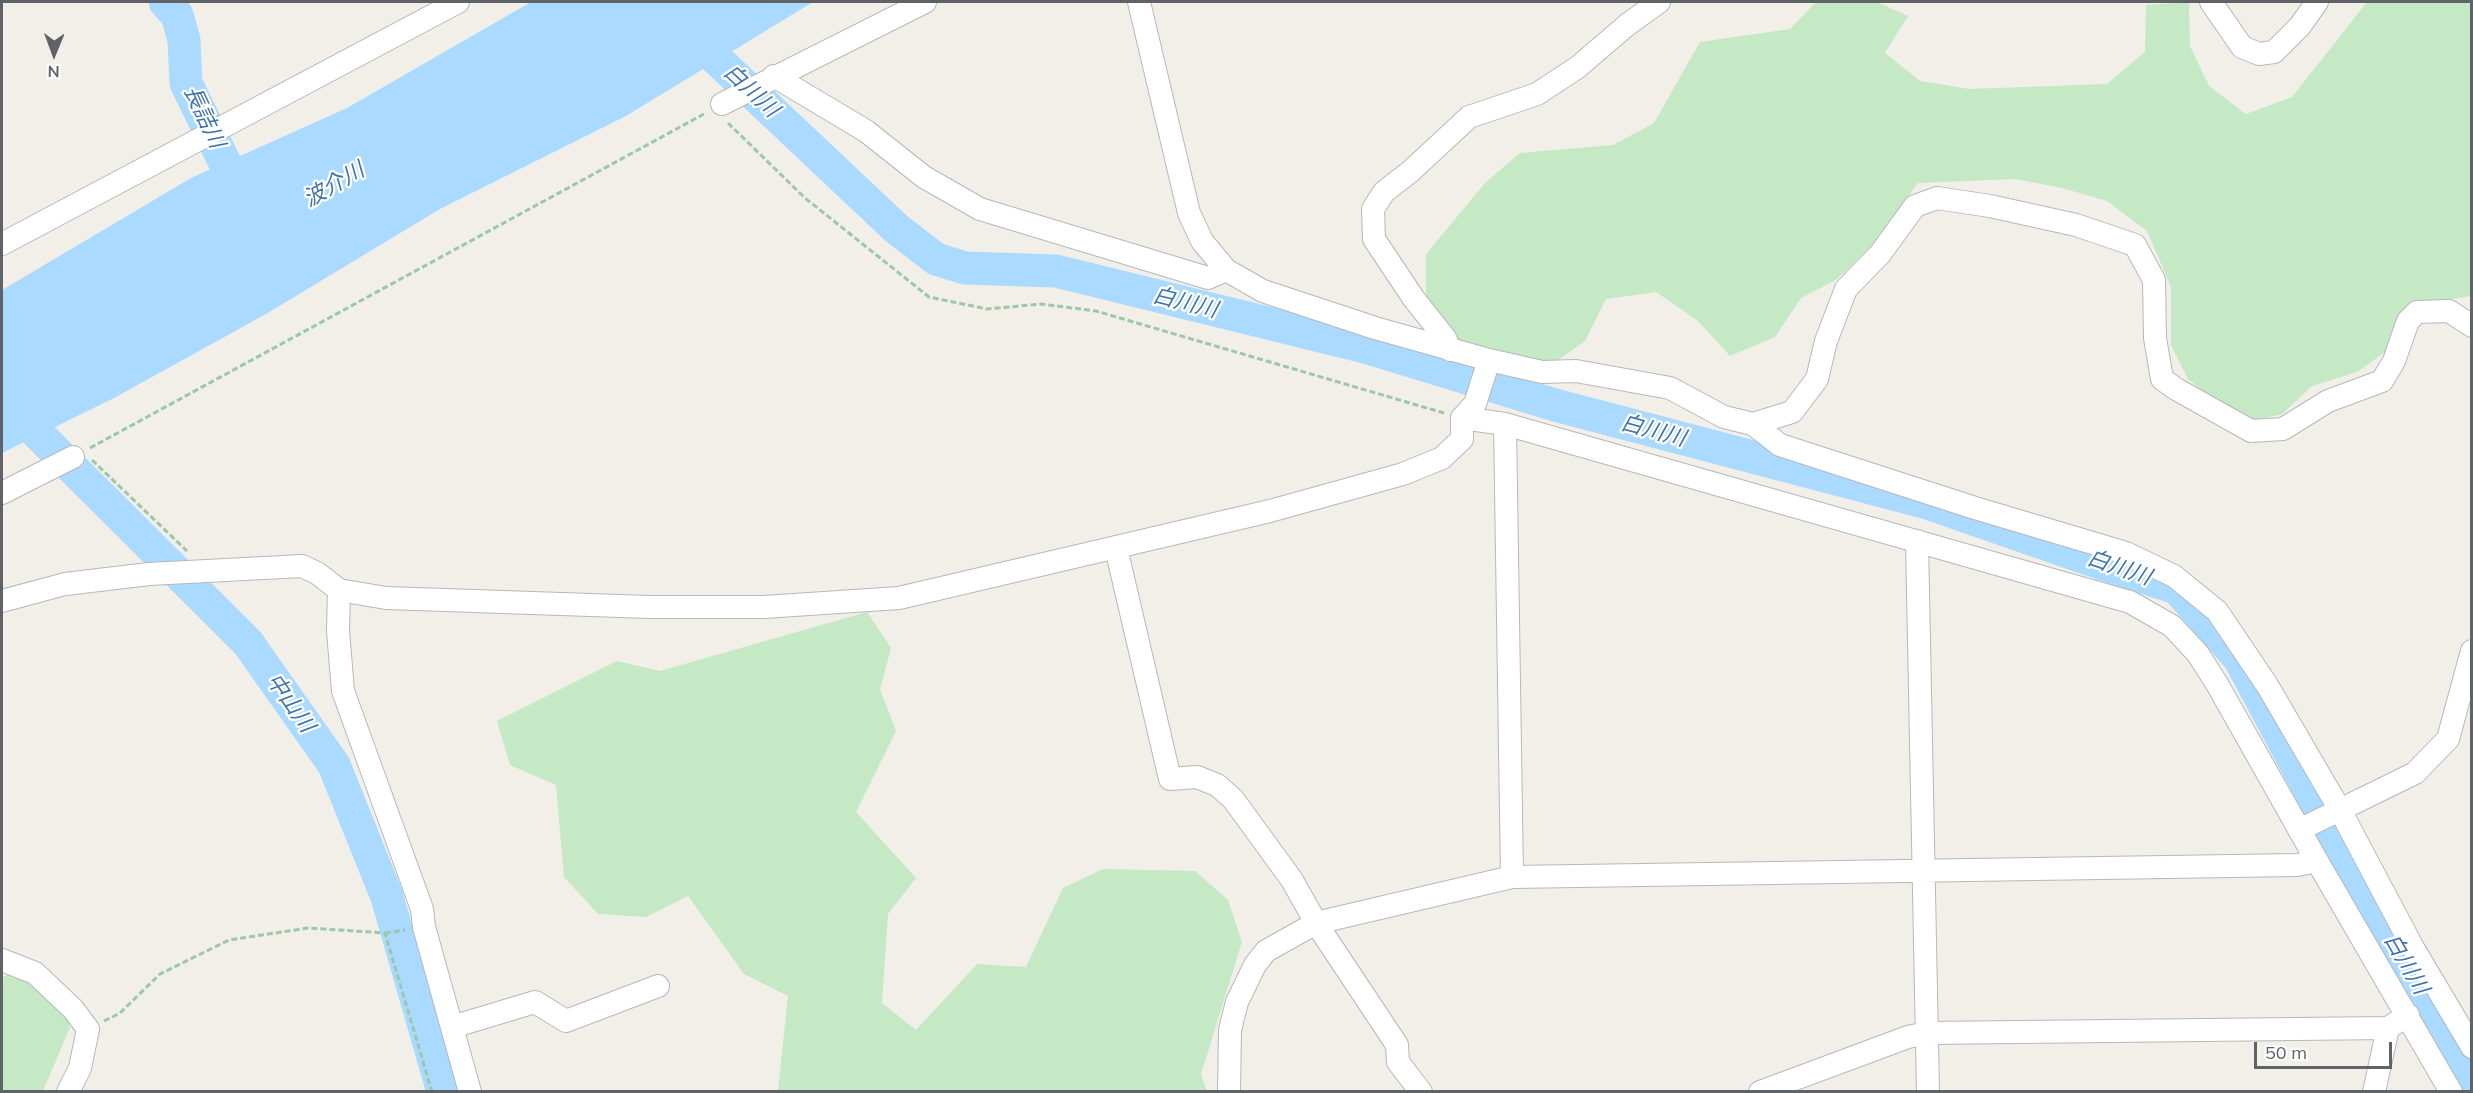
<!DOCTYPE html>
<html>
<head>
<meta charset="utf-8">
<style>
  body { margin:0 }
  #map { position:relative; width:2473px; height:1093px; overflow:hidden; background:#f1efe8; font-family:Mulish,sans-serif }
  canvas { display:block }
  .frame { position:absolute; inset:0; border:3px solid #5f6368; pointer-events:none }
  .north { position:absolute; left:24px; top:24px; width:60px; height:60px; -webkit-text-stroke:4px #fff; paint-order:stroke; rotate:181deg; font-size:16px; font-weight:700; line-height:24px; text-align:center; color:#5f6368 }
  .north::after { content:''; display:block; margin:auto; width:21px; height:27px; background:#5f6368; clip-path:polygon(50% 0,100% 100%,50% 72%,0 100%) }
  .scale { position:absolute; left:2254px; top:1042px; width:138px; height:27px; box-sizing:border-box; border:3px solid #5f6368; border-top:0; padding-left:8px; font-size:18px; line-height:21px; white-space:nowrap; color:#5f6368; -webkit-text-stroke:4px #fff; paint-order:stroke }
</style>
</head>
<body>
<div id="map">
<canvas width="2473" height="1093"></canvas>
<div class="frame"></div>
<div class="north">N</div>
<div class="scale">50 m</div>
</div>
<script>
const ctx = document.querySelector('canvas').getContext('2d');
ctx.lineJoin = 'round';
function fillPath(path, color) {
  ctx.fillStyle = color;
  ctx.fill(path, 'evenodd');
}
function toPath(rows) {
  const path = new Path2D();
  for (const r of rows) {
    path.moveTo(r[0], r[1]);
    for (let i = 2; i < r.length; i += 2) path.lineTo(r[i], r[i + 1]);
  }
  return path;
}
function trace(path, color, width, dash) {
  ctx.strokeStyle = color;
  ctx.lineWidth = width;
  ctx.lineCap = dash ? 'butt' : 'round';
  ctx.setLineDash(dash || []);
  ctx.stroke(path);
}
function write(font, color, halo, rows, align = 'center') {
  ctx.font = font + ' Mulish,"Noto Sans JP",sans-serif';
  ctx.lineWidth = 4.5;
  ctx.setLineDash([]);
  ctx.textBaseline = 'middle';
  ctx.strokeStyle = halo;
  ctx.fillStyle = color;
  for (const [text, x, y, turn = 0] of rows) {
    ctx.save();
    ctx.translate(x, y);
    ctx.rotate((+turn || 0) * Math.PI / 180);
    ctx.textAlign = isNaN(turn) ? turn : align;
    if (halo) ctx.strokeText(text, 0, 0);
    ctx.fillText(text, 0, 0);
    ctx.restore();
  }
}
fillPath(toPath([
  [1816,2,1877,2,1908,16,1885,53,1920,81,1969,89,2107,84,2145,52,2146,5,2189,2,2190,46,2209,86,2246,114,2292,97,2367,2,2471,2,2471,296,2433,302,2395,345,2357,372,2312,386,2282,414,2243,423,2188,379,2171,345,2171,287,2147,231,2107,201,2062,188,2015,179,1918,183,1876,242,1836,280,1801,298,1775,337,1730,356,1698,321,1656,292,1606,299,1585,341,1547,368,1455,339,1426,303,1426,254,1485,183,1520,153,1613,145,1654,123,1700,42,1790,29],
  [867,612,891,648,880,689,896,731,856,812,916,878,888,914,882,1003,916,1030,977,964,1026,967,1063,888,1103,869,1195,871,1228,900,1242,942,1201,1074,1207,1091,778,1091,788,996,744,974,688,896,646,917,598,914,564,877,556,785,510,765,497,721,617,661,660,671],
  [20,967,56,987,70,1027,43,1091,2,1092,2,978]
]), '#c5e8c5');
fillPath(toPath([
  [531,2,813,2,626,116,440,209,266,314,114,398,2,453,2,290,191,178,347,108]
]), '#aadaff');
trace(toPath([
  [165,2,177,15,184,40,186,83,244,202],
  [656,2,897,229,936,259,965,268,1056,271,1365,347,1555,405,1924,502,2120,570,2177,588,2239,658,2347,860,2472,1078],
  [2,398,248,643,334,765,387,897,443,1092]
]), '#aadaff', 33);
const minor = toPath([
  [1139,2,1189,213,1202,241,1226,270,1263,291,1375,328,1489,360,1542,372,1576,371,1670,388,1724,417,1753,424,1780,445,1975,508,2126,553,2174,576,2217,611,2267,685,2340,810,2412,946,2472,1047],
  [2211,2,2242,47,2259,54,2274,52,2300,26,2317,2],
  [774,76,866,131,924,177,980,209,1208,278,1226,270],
  [722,104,925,2],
  [2,244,458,2],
  [1450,350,1445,338,1414,299,1374,239,1373,209,1384,192,1411,171,1469,117,1537,94,1578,67,1627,25,1659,2],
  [1462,418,1505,424,2130,602,2172,626,2198,654,2217,684,2317,861,2451,1092],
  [1505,424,1512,877],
  [1753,424,1792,412,1817,379,1826,341,1846,289,1880,254,1915,206,1937,198,1990,206,2076,225,2135,245,2154,280,2155,338,2162,379,2176,389,2251,431,2283,429,2328,401,2382,381,2394,361,2408,321,2417,312,2449,311,2472,326],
  [2,493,73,457],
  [1917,541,1928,1092],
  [1116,548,1170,779,1197,777,1217,785,1233,799,1292,880,1316,923,1397,1045,1398,1062,1421,1092],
  [339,590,338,631,343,691,422,909,424,927,470,1092],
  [2,601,65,584,149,574,302,566,317,573,339,590,386,598,649,607,764,607,899,598,1270,511,1403,474,1442,458,1462,439,1462,418,1475,404,1489,360],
  [2299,830,2415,773,2448,739,2472,651],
  [2,960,35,973,73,1009,88,1029,80,1068,68,1092],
  [452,1027,535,1002,566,1021,658,986],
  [1229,1092,1230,1030,1237,1002,1255,965,1266,951,1316,923,1512,877,2297,865,2317,861],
  [1760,1092,1908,1037,1927,1033,2388,1028,2408,1015],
  [2374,1092,2388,1028]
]);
trace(minor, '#b5b8bc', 24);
trace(toPath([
  [728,123,805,198,929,297,987,309,1041,304,1096,311,1444,413],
  [90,448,704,114],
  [92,460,187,551],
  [385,933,405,930],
  [104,1021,120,1013,160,974,229,940,308,928,385,933,432,1092]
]), '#9cc7a9', 3, [6, 3]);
trace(minor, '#fff', 22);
write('italic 22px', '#4174aa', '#fff', [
  ["白川川",751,91,43],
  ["長詰川",204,117,65],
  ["波介川",334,185,-30],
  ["白川川",1185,303,14],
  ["白川川",1653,431,15],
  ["白川川",2119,568,19],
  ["中山川",290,703,55],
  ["白川川",2406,964,60]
]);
</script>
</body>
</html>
